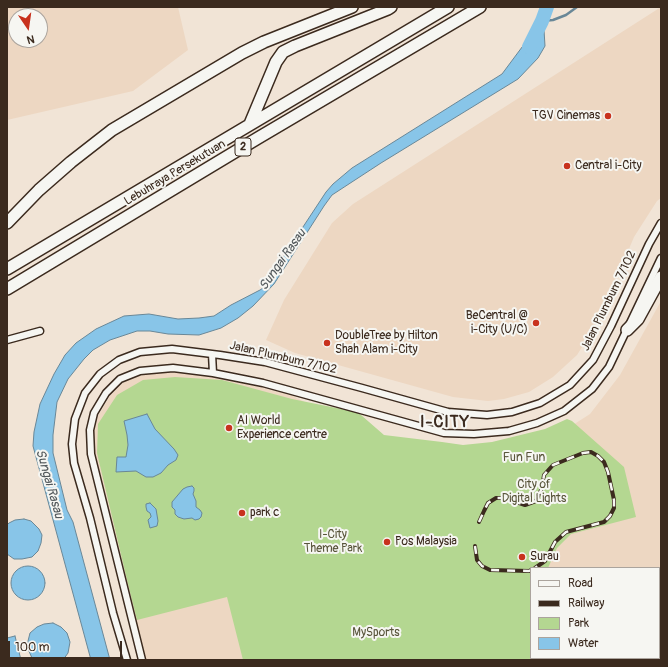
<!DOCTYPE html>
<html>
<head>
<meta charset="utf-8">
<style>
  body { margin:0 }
  #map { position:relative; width:668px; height:667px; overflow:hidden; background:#f1e4d6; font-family:Pangolin,sans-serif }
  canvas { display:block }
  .frame { position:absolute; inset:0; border:8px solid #3b2a1e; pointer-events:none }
  .legend { position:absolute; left:530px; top:567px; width:130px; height:92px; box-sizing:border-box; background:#f6f6f2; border:1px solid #aba49d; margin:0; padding:5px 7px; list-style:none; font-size:12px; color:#3b2a1e }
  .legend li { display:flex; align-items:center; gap:8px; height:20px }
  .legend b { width:20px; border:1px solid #aba49d }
  .north { position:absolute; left:8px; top:8px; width:40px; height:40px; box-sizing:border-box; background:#f6f6f2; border:1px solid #aba49d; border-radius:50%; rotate:167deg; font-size:11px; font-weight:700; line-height:16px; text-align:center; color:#3b2a1e }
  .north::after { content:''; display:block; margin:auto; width:14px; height:18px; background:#c8321e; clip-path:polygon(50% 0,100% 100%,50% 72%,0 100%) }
  .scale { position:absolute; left:8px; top:641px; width:114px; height:18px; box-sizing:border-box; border:2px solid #3b2a1e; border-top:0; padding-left:5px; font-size:12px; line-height:14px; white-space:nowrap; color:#3b2a1e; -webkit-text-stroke:3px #f6f6f2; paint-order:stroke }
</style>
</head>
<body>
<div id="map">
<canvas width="668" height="667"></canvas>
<div class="frame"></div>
<ul class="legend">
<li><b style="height:5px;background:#f6f6f2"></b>Road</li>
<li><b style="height:5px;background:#3b2a1e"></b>Railway</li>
<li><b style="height:11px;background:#b4d791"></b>Park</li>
<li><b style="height:11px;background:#88c5e8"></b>Water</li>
</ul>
<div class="north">N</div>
<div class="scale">100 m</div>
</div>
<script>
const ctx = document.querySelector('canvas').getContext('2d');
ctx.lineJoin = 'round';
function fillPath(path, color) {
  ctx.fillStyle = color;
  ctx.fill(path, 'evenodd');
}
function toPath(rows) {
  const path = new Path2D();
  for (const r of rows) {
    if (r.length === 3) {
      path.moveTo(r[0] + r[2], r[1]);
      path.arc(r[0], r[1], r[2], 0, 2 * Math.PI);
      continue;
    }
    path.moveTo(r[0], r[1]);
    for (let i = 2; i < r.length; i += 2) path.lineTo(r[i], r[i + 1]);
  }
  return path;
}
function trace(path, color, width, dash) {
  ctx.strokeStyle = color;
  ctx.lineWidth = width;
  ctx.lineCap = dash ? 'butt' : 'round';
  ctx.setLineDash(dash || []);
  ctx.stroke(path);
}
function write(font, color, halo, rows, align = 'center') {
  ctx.font = font + ' Pangolin,sans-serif';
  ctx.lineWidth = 4;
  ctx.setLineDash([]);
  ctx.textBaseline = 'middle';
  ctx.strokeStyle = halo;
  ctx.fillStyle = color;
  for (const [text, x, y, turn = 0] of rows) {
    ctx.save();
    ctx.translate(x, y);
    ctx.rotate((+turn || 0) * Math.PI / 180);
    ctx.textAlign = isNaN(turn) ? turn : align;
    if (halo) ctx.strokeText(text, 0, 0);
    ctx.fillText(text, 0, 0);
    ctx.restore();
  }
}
fillPath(toPath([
  [7,7,178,7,188,50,133,91,7,120],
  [16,16,40,16,40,40,16,40],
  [661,7,661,198,657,201,634,237,600,318,591,333,577,355,553,377,529,392,504,399,488,401,453,397,295,353,266,340,284,300,332,223,353,204],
  [661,301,661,631,659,631,659,568,531,568,531,658,557,658,549,660,146,660,94,452,94,431,98,416,110,396,124,382,139,376,169,372,204,375,236,381,291,395,354,427,373,442,457,454,565,430,590,414,620,375]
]), '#edd7c2');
fillPath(toPath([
  [175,377,222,380,292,399,356,412,361,415,384,435,442,442,463,445,492,442,545,429,567,419,572,421,624,467,636,517,571,534,557,548,548,568,531,568,531,658,534,658,526,660,243,660,227,597,137,620,128,584,97,453,98,424,117,395,143,380]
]), '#b4d791');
const water = toPath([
  [544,30,545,46,538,58,518,79,381,163,332,195,324,206,274,284,253,306,238,318,221,328,199,335,168,334,150,331,137,331,110,340,93,350,84,359,68,379,57,402,53,435,53,453,67,510,73,522,110,660,91,660,33,446,34,432,40,404,54,374,65,355,76,343,96,329,124,316,149,314,178,319,199,318,214,316,231,305,260,290,266,286,272,274,326,192,333,184,352,168,502,74,534,31,544,30],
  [147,414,155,429,174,449,178,455,176,460,168,465,161,473,153,477,146,477,136,471,116,472,117,457,126,457,128,445,127,435,124,421,147,414],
  [192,486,194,488,194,491,193,494,196,501,196,507,200,510,202,513,201,517,199,519,195,520,192,518,184,519,178,517,175,514,175,510,172,507,172,502,183,489,187,487,192,486],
  [150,503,156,509,158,521,157,526,150,528,148,520,151,517,151,516,150,513,147,511,146,507,146,504,150,503],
  [24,519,31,521,39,529,42,535,41,543,38,551,32,557,22,559,14,559,7,554,7,525,9,523,15,520,24,519],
  [28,583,17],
  [53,623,61,627,67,633,70,642,68,653,63,660,35,660,32,658,28,649,28,641,30,633,37,627,44,624,53,623],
  [15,636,21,660,7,660,7,638,15,636]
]);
fillPath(water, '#88c5e8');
trace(water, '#698797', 1);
trace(toPath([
  [542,21,553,20,566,15,577,7]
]), '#698797', 2.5);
trace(toPath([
  [529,47,542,21,547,7]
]), '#88c5e8', 14);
const street = toPath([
  [7,340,40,331],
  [212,354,213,373],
  [659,635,661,635],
  [127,660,113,613,90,518,74,463,72,444,75,419,85,393,100,374,119,360,140,352,172,349,220,355,265,362,362,388,448,412,487,415,512,412,540,403,570,385,593,360,611,326,649,244,661,223],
  [142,660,91,454,90,430,94,413,106,393,120,379,140,371,173,368,213,373,263,383,444,433,474,434,509,431,537,423,564,411,592,389,609,367,661,258],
  [563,660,571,658]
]);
const highway = toPath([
  [250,124,276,62,283,52,295,46,388,9,391,7],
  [7,223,39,190,71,162,112,130,242,53,264,42,352,7],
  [7,269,448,7],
  [7,289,258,138,480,7],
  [627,330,638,319,661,277]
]);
trace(street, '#3b2a1e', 9);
trace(highway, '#3b2a1e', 14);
trace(street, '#f6f6f2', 6);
trace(highway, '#f6f6f2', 11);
const rail = toPath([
  [479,522,484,511,488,503,496,498,505,498,525,505,536,501,542,488,544,475,553,465,583,453,591,452,598,456,604,462,608,472,614,500,614,508,610,516,604,522,566,532,555,542,545,561,535,568],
  [475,546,477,560,482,566,490,570,529,571,531,570]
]);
trace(rail, '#3b2a1e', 4);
trace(rail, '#f6f6f2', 2.5, [8]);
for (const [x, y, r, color] of [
  [608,116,4,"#c8321e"],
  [567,166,4,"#c8321e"],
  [536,323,4,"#c8321e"],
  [327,343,4,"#c8321e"],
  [229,428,4,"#c8321e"],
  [242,513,4,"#c8321e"],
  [387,542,4,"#c8321e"],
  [522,557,4,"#c8321e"]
]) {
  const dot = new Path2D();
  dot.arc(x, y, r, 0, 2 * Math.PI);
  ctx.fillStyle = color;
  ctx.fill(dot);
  trace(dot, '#f6f6f2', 1.5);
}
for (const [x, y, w] of [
  [243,147,16]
]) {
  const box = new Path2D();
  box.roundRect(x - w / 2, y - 9, w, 18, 3);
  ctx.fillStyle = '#f6f6f2';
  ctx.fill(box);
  trace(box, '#3b2a1e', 1);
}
write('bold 11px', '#3b2a1e', null, [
  ["2",243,147]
]);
write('12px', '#3b2a1e', '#f6f6f2', [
  ["TGV Cinemas",600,116,"right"],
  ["Central i-City",575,166],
  ["BeCentral @",528,316,"right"],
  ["i-City (U/C)",528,330,"right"],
  ["DoubleTree by Hilton",335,336],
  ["Shah Alam i-City",335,350],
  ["AI World",237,421],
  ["Experience centre",237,435],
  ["park c",250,513],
  ["Pos Malaysia",395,542],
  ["Surau",530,557]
], 'left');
write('12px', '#3b2a1e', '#f6f6f2', [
  ["Lebuhraya Persekutuan",175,173,-31],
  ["Jalan Plumbum 7/102",609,301,-64],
  ["Jalan Plumbum 7/102",283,358,13]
]);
write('12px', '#59553b', '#f6f6f2', [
  ["Fun Fun",524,458],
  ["City of",534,485],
  ["Digital Lights",534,499],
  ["I-City",333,535],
  ["Theme Park",333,549],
  ["MySports",376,633]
]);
write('italic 13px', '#52585b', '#f6f6f2', [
  ["Sungai Rasau",283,260,-55],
  ["Sungai Rasau",49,484,74]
]);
ctx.letterSpacing = '1px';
write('bold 16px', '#3b2a1e', '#f6f6f2', [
  ["I-CITY",445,423]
]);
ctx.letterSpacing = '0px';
</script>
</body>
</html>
